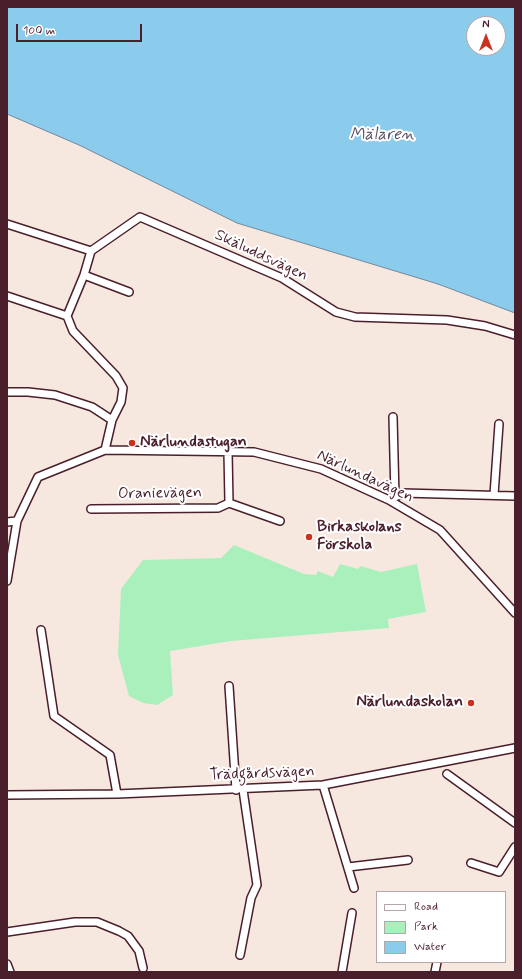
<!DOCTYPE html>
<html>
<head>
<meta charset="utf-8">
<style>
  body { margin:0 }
  #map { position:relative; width:522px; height:979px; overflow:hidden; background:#f7e8df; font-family:Mynerve,sans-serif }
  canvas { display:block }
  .frame { position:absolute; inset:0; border:8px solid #4a1f2b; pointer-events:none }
  .legend { position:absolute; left:376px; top:891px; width:130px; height:72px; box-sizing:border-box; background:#fff; border:1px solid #b7a5aa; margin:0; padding:5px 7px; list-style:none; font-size:12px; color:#4a1f2b }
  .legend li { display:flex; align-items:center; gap:8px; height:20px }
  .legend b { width:20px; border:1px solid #b7a5aa }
  .north { position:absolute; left:466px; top:16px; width:40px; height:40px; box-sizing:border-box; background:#fff; border:1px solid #b7a5aa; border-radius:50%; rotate:0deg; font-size:11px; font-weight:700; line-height:16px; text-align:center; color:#4a1f2b }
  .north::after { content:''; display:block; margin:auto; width:14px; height:18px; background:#c8321e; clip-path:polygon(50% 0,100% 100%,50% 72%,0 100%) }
  .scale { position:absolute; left:16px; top:24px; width:126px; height:18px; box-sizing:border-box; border:2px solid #4a1f2b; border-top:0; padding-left:5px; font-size:12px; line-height:14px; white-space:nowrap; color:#4a1f2b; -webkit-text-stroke:3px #fff; paint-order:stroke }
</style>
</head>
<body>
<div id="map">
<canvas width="522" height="979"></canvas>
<div class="frame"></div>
<ul class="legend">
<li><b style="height:5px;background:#fff"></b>Road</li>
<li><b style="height:11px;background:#aaf0bc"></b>Park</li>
<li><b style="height:11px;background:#8bccec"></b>Water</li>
</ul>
<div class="north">N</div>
<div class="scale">100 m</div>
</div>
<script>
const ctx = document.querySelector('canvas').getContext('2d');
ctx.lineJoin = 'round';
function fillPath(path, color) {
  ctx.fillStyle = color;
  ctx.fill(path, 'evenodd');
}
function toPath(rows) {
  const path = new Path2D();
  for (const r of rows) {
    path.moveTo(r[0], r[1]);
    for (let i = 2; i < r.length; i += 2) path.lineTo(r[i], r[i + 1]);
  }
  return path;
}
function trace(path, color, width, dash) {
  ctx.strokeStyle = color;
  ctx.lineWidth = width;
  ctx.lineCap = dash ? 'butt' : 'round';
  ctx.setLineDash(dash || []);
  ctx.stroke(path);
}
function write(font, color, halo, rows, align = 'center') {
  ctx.font = font + ' Mynerve,sans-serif';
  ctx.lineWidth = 4;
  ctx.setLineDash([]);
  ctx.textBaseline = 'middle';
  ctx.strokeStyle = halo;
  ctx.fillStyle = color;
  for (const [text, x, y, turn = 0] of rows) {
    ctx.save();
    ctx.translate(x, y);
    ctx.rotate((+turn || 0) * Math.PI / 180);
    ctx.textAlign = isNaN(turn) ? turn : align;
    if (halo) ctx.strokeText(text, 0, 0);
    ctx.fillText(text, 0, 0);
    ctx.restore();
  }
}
fillPath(toPath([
  [234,545,304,574,316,575,318,571,333,577,340,564,358,569,361,566,381,572,417,564,426,612,388,619,389,628,231,641,170,651,173,695,157,705,143,703,129,696,118,655,121,589,143,560,221,558]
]), '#aaf0bc');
const water = toPath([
  [7,7,515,7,515,313,438,284,237,223,79,145,7,114,7,7],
  [474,24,498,24,498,48,474,48,474,24]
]);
fillPath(water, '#8bccec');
trace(water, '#71879f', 1);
const minor = toPath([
  [7,224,91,251],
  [91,251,140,217,282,278,336,312,355,317,447,320,485,326,515,335],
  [91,251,84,275,129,292],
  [84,275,67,316,73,331,116,376,123,388,121,402,112,420,105,450],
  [7,296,67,316],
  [7,392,28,392,55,395,92,407,112,420],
  [393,417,395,497],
  [494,495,499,424],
  [389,500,403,493,515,496],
  [229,503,280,521],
  [91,509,218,508,229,503,228,452],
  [7,522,17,521],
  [7,581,17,521,38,477,105,450,254,452,321,469,389,500,440,530,515,613],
  [41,630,54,716,110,755,117,794],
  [229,686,236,790],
  [447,774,515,823],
  [323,785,354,888],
  [7,795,117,794,323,785,515,748],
  [471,863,499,872,515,847],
  [348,867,408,860],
  [7,932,75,922,97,922,119,931,128,936,139,951,143,968],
  [240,955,251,898,257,885,243,790],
  [7,964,10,972],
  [342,972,352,913],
  [435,972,437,962]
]);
trace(minor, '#4a1f2b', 10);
trace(minor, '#fff', 7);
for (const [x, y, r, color] of [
  [132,443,4,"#c8321e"],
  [309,537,4,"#c8321e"],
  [471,703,4,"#c8321e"]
]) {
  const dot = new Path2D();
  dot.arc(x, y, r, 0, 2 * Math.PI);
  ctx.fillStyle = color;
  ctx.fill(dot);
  trace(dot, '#fff', 1.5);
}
write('16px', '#4a1f2b', '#fff', [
  ["Skäluddsvägen",261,256,25],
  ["Närlundavägen",365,477,25],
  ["Oranievägen",160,494,-1],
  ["Trädgårdsvägen",262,774,-2]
]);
write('bold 16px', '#4a1f2b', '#fff', [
  ["Närlundastugan",140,443],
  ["Birkaskolans",317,528],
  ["Förskola",317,546],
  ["Närlundaskolan",463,703,"right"]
], 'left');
write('italic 17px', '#5e5365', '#fff', [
  ["Mälaren",382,135]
]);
</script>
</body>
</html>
